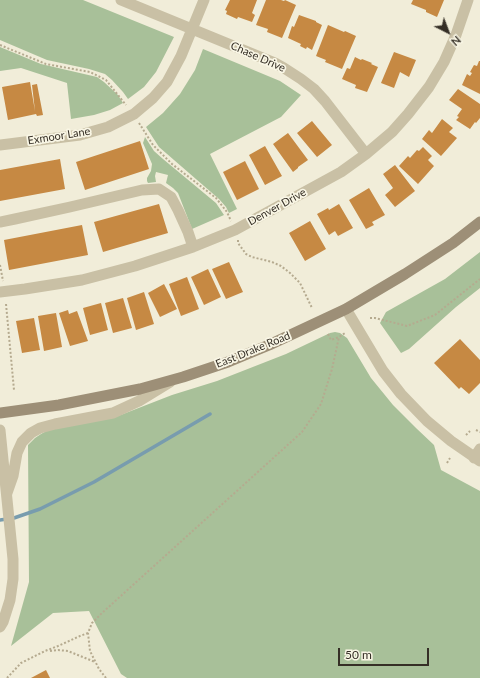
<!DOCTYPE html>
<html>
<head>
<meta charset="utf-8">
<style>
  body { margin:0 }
  #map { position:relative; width:480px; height:678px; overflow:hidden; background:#f1edd9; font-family:Lato,sans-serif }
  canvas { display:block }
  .north { position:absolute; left:428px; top:12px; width:40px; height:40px; -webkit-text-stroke:3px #f9f6e5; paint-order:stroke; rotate:138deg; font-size:11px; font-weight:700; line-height:16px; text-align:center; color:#352f26 }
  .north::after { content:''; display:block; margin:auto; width:14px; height:18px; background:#352f26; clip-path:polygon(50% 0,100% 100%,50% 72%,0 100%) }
  .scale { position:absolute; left:338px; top:648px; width:91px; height:18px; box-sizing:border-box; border:2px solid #352f26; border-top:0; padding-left:5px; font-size:12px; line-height:14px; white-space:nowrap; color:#352f26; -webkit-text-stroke:3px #f9f6e5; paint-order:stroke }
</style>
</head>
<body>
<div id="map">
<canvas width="480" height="678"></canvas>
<div class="north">N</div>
<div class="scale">50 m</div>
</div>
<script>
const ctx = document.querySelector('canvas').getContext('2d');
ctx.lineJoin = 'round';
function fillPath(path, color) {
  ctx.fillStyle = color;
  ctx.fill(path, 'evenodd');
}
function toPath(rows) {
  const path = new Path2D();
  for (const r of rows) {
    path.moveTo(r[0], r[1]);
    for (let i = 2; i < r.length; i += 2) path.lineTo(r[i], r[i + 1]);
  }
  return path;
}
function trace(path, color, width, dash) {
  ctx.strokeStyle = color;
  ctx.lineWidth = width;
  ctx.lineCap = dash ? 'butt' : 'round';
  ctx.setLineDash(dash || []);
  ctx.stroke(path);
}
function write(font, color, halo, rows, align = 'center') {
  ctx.font = font + ' Lato,sans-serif';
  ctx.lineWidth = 3.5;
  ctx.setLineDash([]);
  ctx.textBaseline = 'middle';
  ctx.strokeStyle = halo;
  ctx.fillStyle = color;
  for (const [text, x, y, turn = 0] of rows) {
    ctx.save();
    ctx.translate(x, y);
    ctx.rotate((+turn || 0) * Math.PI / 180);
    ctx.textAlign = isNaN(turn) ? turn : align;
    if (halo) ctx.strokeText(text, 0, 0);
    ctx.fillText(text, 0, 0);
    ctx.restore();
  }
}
fillPath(toPath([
  [0,0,83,0,174,37,156,72,144,87,128,99,123,92,112,80,105,74,89,69,47,60,0,40],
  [0,47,41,64,97,77,104,82,118,95,123,103,110,110,94,115,71,119,67,83,21,68,0,71],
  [203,49,280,81,301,95,281,117,210,154,237,209,229,213,226,207,219,199,159,147,146,127,163,113,180,94,195,70],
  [145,137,154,151,163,159,216,203,224,215,192,229,178,193,173,188,166,183,168,175,156,172,155,176,156,182,148,183,147,181,147,178,151,171,152,164,143,143],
  [480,252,480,288,456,307,409,349,401,353,380,323,386,312,445,279],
  [335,332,340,333,347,338,371,378,393,405,416,428,434,445,441,470,480,491,480,678,127,678,121,674,89,611,53,613,11,646,29,582,28,445,35,438,41,434,50,429,118,416,172,395,217,381,286,354,330,333]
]), '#a8c099');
trace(toPath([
  [0,520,14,518,40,509,94,482,210,414]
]), '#789cae', 3.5);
fillPath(toPath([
  [230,0,257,0,252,13,255,15,252,22,238,17,237,19,226,14,227,11,225,10],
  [266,0,281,0,284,1,285,0,296,5,282,38,267,32,268,29,256,25],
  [413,0,444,0,437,17,426,12,426,10,411,4],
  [299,15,316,21,316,22,322,25,312,50,307,47,306,49,300,46,301,44,288,38,292,26,294,27],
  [328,25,344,32,345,31,356,36,342,69,325,62,326,60,316,56],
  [394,52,416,60,409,77,400,72,394,88,381,83],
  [355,57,361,60,362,59,372,63,371,64,378,67,367,92,355,88,356,85,342,79,347,68,350,69],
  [479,61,480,61,480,94,462,85,467,74,470,76,472,73,470,72,474,65,477,66],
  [30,82,35,111,32,85,37,84,43,115,37,116,36,114,8,120,2,87],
  [458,89,480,104,480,118,476,123,475,122,470,129,456,120,459,117,457,116,462,109,449,100],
  [442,119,453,128,449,132,457,138,441,156,422,139,429,130,432,133],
  [312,121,332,145,317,157,297,133],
  [288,133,308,160,298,167,298,168,293,172,273,144],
  [140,141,149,169,85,190,76,162],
  [265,146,282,176,265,185,249,155],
  [423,147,432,156,428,160,434,166,418,184,399,166,408,156,410,158,417,150,419,151],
  [60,159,65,189,0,201,0,170],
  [245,161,259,189,237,200,223,172],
  [395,165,415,191,395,207,385,195,393,188,383,174],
  [369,188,385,215,372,222,374,225,366,229,349,200],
  [159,204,168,233,103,252,94,222],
  [339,204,353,228,338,236,335,231,329,235,317,214,328,208,329,210],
  [310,221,326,249,305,261,289,233],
  [82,225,88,255,9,270,4,240],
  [229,262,243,292,226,299,212,269],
  [208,269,221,297,204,305,191,277],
  [187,277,199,309,181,316,169,284],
  [164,284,177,309,160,317,148,293],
  [144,292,154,324,136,330,127,298],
  [123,298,132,328,113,333,105,303],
  [101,303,108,330,90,335,83,308],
  [68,310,69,314,77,311,88,341,70,346,59,313],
  [56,313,62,347,44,351,38,316],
  [34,318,40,350,22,353,16,321],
  [460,339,480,360,480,383,469,394,461,387,459,389,434,363],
  [46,670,50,678,31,678]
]), '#c68943');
trace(toPath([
  [0,45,46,64,90,72,106,80,126,105],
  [139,123,153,145,172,164,216,198,227,212,231,221],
  [238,240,238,243,246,254,252,257,272,262,281,266,290,273,300,283,312,308],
  [0,265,3,281],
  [6,304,14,390],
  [370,318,375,318,407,326,435,315,480,279],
  [328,334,331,340,339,337,345,333],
  [476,430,480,432],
  [466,435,470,431],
  [447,463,450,458],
  [50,651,58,650,68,651,95,662],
  [7,678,21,663,45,651,58,646,80,636,88,633],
  [106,678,99,669,90,651,88,633,92,623,102,613,302,432,321,404,332,369,339,337]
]), '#b5aa8f', 2, [2, 2]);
trace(toPath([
  [121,0,275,63,284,68,301,79,314,89,325,101,366,154],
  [0,145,80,135,108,127,134,114,153,98,167,82,181,56,204,0],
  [0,222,15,219,70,207,142,190,159,189,171,197,178,210,188,232,193,247],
  [0,292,25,289,82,280,135,266,193,247,235,230,341,172,366,154,392,132,408,114,429,87,444,62,456,35,468,0],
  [346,309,383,371,401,394,427,421,451,441,480,461],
  [0,430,13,559,13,579,10,600,3,622,0,627],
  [474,458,480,449],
  [7,493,13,476,17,453,22,442,31,433,40,428,55,424,113,413,139,401,170,382]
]), '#c9c0a5', 11);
trace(toPath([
  [0,413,59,405,140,389,183,377,228,362,269,345,346,309,405,274,453,243,480,222]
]), '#9d8f77', 11);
write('11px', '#352f26', '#f9f6e5', [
  ["Chase Drive",258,57,24],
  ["Exmoor Lane",59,136,-9],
  ["Denver Drive",277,207,-29],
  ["East Drake Road",253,350,-22]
]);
</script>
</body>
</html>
